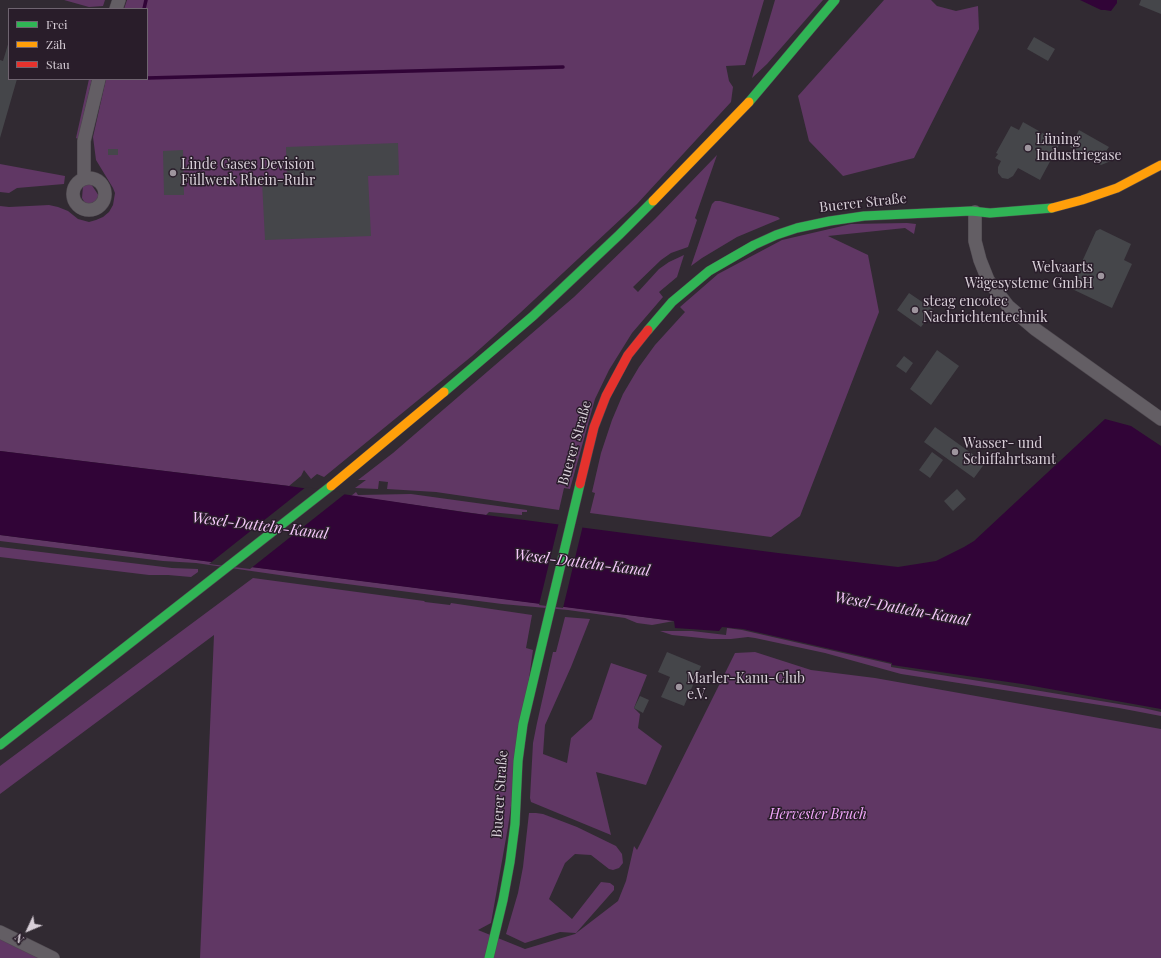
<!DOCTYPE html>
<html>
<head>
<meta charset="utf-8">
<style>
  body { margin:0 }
  #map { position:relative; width:1161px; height:958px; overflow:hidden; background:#312a32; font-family:"Playfair Display",serif }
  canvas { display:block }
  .legend { position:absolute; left:8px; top:8px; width:140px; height:72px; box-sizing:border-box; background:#291d2a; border:1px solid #6f6470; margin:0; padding:5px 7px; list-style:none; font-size:12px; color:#d8cfd8 }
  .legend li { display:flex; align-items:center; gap:8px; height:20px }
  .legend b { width:20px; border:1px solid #6f6470 }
  .north { position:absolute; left:8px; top:910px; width:40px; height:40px; -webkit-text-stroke:3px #291d2a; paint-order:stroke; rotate:226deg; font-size:11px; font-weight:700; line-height:16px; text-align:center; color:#d8cfd8 }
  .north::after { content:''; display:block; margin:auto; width:14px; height:18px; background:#d8cfd8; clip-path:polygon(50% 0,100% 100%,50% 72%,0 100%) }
</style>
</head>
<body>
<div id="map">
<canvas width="1161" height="958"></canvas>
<ul class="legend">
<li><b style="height:5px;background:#30b455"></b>Frei</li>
<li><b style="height:5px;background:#ff9f0a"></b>Zäh</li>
<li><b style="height:5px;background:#e5322d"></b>Stau</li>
</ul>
<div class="north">N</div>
</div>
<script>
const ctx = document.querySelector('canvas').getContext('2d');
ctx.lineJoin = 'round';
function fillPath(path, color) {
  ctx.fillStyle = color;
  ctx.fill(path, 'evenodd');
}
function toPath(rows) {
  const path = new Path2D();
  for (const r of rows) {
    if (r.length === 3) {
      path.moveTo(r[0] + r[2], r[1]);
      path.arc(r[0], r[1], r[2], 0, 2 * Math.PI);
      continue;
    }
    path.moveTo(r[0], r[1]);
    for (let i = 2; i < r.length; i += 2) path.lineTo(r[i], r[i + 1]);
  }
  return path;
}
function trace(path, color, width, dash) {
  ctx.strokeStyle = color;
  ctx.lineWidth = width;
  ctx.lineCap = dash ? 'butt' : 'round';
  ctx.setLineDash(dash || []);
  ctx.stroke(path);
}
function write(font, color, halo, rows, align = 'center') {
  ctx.font = font + ' "Playfair Display",serif';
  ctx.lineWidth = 3;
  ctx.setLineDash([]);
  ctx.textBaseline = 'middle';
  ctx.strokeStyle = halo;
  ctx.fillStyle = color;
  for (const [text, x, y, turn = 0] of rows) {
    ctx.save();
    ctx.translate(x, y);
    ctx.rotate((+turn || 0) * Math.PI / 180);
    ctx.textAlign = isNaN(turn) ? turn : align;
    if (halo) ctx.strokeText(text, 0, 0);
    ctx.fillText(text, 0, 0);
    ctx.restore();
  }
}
fillPath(toPath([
  [64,0,105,0,103,6,89,7],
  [127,0,764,0,745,65,726,66,729,81,733,87,731,102,637,204,520,313,472,356,324,477,317,474,311,479,304,470,301,476,289,486,0,451,0,206,9,207,49,205,58,207,68,211,78,219,89,222,96,220,103,217,109,212,113,205,115,193,113,188,96,160,93,137,106,79,147,79,147,9,124,9],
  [775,0,823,0,767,64,752,78],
  [884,0,931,0,937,6,956,11,978,6,979,29,914,158,843,176,809,141,798,96],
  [89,79,92,79,78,139,76,138],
  [717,155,695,218,697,220,688,247,671,253,661,260,633,287,638,292,659,269,669,262,684,255,677,277,659,292,663,297,632,333,609,370,595,399,570,489,564,488,559,510,436,492,387,489,388,482,379,481,378,489,355,488,366,480,358,480,393,453,574,297,655,219],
  [0,164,65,176,64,184,17,188,9,193,0,192],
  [89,183,91,184,99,196,96,201,90,205,85,203,82,198,83,186],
  [715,201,720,201,778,217,780,219,737,237,702,258,691,266,712,204],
  [907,223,916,224,914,234,905,228,828,236,868,255,879,312,800,516,771,537,590,513,595,493,592,492,601,453,612,420,623,394,639,367,655,345,685,312,680,307,718,274,782,240,851,224],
  [356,492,358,495,411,494,527,510,527,512,522,512,522,515,489,512,486,515,351,496],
  [0,535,567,607,674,621,652,625,637,623,625,618,568,610,502,604,300,578,196,563,163,561,0,541],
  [0,547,172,568,198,569,198,572,191,577,168,575,149,575,0,557],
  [253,578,424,601,425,602,450,605,451,603,532,615,526,648,533,650,508,827,491,923,478,930,525,949,575,934,618,901,626,881,634,846,637,850,735,653,755,652,811,670,875,678,1161,729,1161,958,200,958,214,635,0,794,0,766],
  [565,617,590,619,571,667,545,725,543,754,567,763,571,738,592,719,611,663,647,675,634,708,640,714,638,728,662,746,646,785,596,772,611,835,531,802,530,798,533,743,537,723,553,652,556,652],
  [727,628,742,630,891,664,891,667,998,684,1143,708,1161,712,1161,716,1119,708,901,674,825,653,755,638,748,637,731,639,711,639,672,635,660,631,692,631,726,635],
  [529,813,536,813,543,814,577,827,616,846,622,854,623,863,619,868,613,870,609,869,591,855,575,854,565,863,549,899,572,919,601,882,610,883,614,886,614,890,576,933,560,932,525,943,506,934,518,893,523,867],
  [0,932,54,958,0,958]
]), '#603764');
fillPath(toPath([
  [1080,0,1117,0,1117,3,1111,11,1105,10,1101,10],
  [1105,419,1131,426,1161,446,1161,709,1022,684,892,665,892,663,743,629,722,627,719,631,675,628,674,621,0,535,0,451,289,486,463,512,778,553,898,567,936,561,964,547,974,541]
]), '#310437');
fillPath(toPath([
  [306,487,346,493,250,569,209,564],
  [559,522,583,525,563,608,539,605]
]), '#312a32');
trace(toPath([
  [144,9,146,0],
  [147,78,563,67]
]), '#310437', 3.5);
fillPath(toPath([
  [1141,0,1161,0,1161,14,1139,5],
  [1034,37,1055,49,1048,61,1027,49],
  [9,41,9,79,17,79,0,138,0,60,3,61],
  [1023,122,1060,143,1040,180,1018,168,1013,176,1008,179,1002,178,998,173,998,167,1001,161,995,158,998,154,996,153,1011,126,1019,130],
  [1079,130,1109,147,1104,154,1113,158,1111,161,1101,165,1070,147],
  [398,143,399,175,368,176,371,236,265,240,262,181,287,179,286,147],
  [108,149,118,149,118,155,108,155],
  [183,150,184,195,164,195,163,151],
  [1100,229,1131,244,1124,260,1132,264,1112,308,1070,288,1096,231],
  [909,293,934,310,921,327,897,310],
  [937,350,959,366,931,405,910,389],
  [904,356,913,363,906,373,896,366],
  [935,427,985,463,974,478,924,442],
  [932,452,943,460,930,478,919,470],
  [957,489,966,499,953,511,944,501],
  [667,652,701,666,684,706,661,697,670,677,658,672],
  [640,696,649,700,643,713,634,708]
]), '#45464a');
const street = toPath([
  [116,9,119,0],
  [89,194,16],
  [84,179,84,141,99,79],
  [975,212,975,241,980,260,988,280,1008,306,1035,329,1161,419],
  [0,932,53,958]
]);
const fast = toPath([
  [749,102,835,0],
  [648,330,672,302,709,271,754,245,776,235,797,228,830,221,864,216,971,211,990,213,1052,208],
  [444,392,533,316,619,235,653,201],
  [0,745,331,486],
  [489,958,503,900,510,862,515,824,518,761,523,724,580,484]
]);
const slow = toPath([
  [653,201,749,102],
  [1052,208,1082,200,1117,188,1161,165],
  [331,486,444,392]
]);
const jam = toPath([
  [580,484,594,427,606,396,628,355,648,330]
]);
trace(street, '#4e484f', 14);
trace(fast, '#4e484f', 10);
trace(slow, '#4e484f', 10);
trace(jam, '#4e484f', 10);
trace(street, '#635e64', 13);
trace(fast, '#30b455', 9);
trace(slow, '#ff9f0a', 9);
trace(jam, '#e5322d', 9);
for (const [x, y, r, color] of [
  [1028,148,4,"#9e959e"],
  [173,173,4,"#9e959e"],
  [1101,276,4,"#9e959e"],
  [915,310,4,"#9e959e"],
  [955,452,4,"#9e959e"],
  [679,687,4,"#9e959e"]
]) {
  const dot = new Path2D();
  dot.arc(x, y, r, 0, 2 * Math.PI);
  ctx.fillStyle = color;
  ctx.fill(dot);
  trace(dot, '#291d2a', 1.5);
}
write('14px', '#d8cfd8', '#291d2a', [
  ["Lüning",1036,140],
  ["Industriegase",1036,156],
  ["Linde Gases Devision",181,165],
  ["Füllwerk Rhein-Ruhr",181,181],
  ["Welvaarts",1093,268,"right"],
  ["Wägesysteme GmbH",1093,284,"right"],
  ["steag encotec",923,302],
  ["Nachrichtentechnik",923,318],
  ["Wasser- und",963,444],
  ["Schiffahrtsamt",963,460],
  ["Marler-Kanu-Club",687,679],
  ["e.V.",687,695]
], 'left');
write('14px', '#d8cfd8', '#291d2a', [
  ["Buerer Straße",863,203,-6],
  ["Buerer Straße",575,443,-74],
  ["Buerer Straße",500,794,-86]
]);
write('italic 14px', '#f1a6fa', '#291d2a', [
  ["Hervester Bruch",818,815]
]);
write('italic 15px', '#f7c9fc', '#291d2a', [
  ["Wesel-Datteln-Kanal",260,526,7],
  ["Wesel-Datteln-Kanal",582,563,7],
  ["Wesel-Datteln-Kanal",902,609,10]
]);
</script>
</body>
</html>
